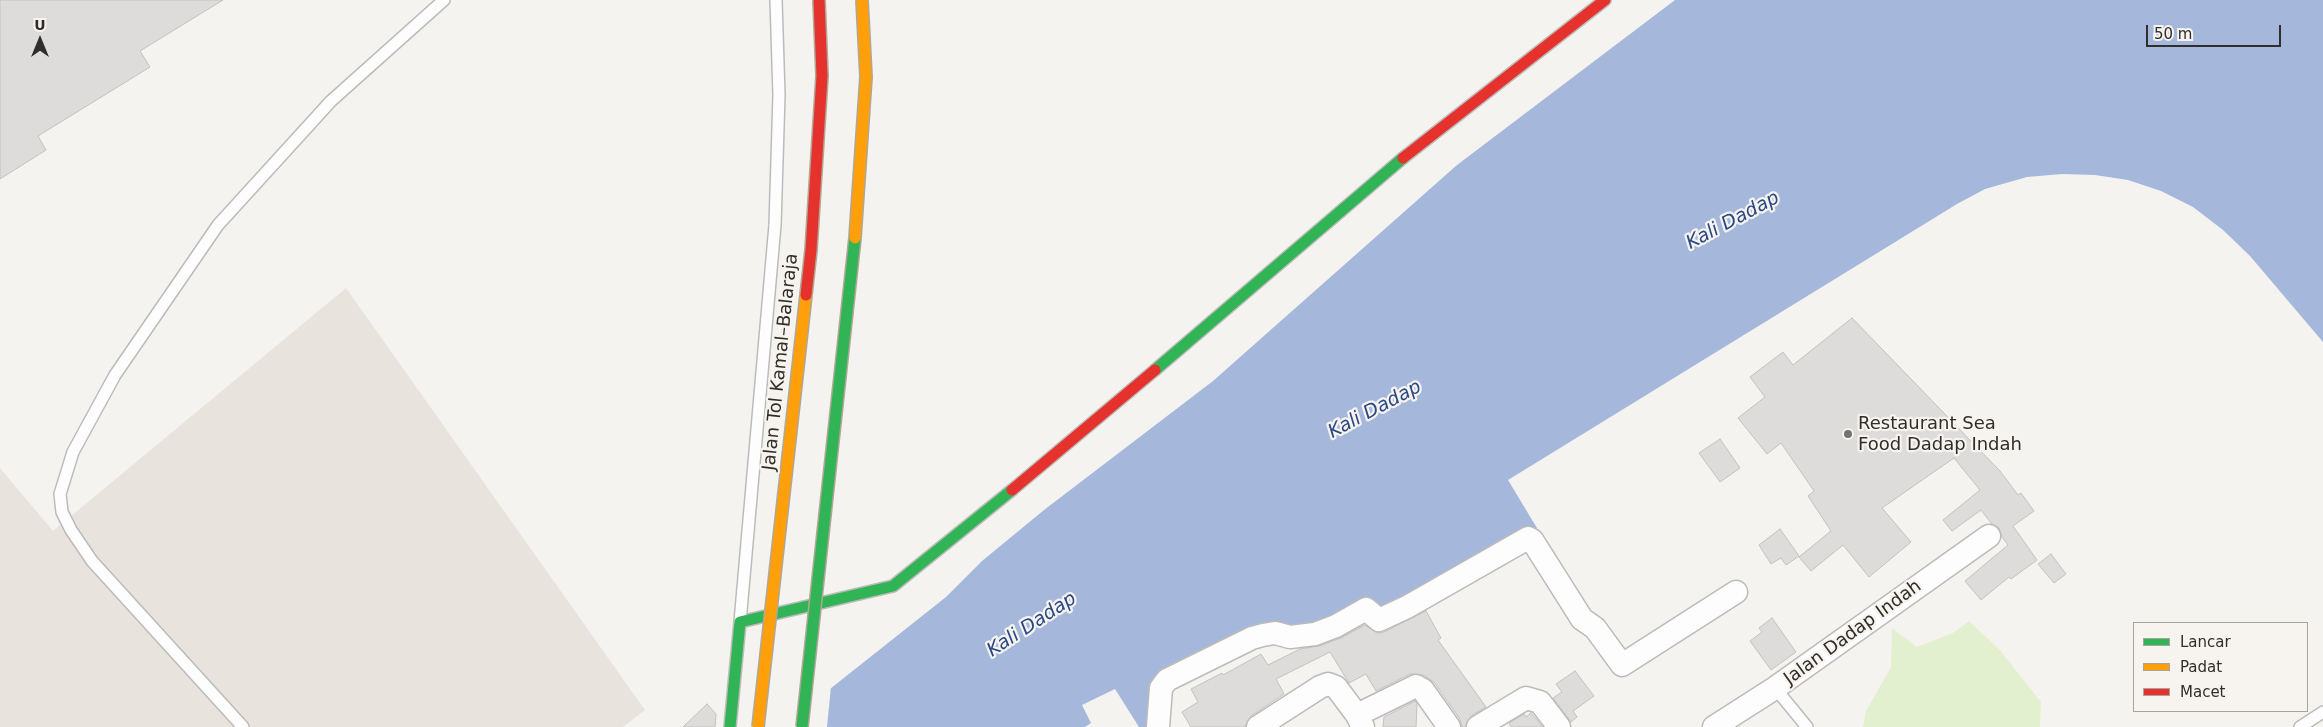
<!DOCTYPE html>
<html>
<head>
<meta charset="utf-8">
<style>
  body { margin:0 }
  #map { position:relative; width:2323px; height:727px; overflow:hidden; background:#f5f3f0; font-family:"DejaVu Sans",sans-serif }
  canvas { display:block }
  .legend { position:absolute; left:2133px; top:622px; width:175px; height:90px; box-sizing:border-box; background:#f7f3ee; border:1px solid #a7a4a0; margin:0; padding:6px 9px; list-style:none; font-size:15px; color:#302e2c }
  .legend li { display:flex; align-items:center; gap:10px; height:25px }
  .legend b { width:25px; border:1px solid #a7a4a0 }
  .north { position:absolute; left:15px; top:15px; width:50px; height:50px; -webkit-text-stroke:4px #f7f3ee; paint-order:stroke; rotate:0deg; font-size:14px; font-weight:700; line-height:20px; text-align:center; color:#302e2c }
  .north::after { content:''; display:block; margin:auto; width:18px; height:22px; background:#302e2c; clip-path:polygon(50% 0,100% 100%,50% 72%,0 100%) }
  .scale { position:absolute; left:2146px; top:25px; width:135px; height:22px; box-sizing:border-box; border:2px solid #302e2c; border-top:0; padding-left:6px; font-size:15px; line-height:18px; white-space:nowrap; color:#302e2c; -webkit-text-stroke:4px #f7f3ee; paint-order:stroke }
</style>
</head>
<body>
<div id="map">
<canvas width="2323" height="727"></canvas>
<ul class="legend">
<li><b style="height:6px;background:#30b455"></b>Lancar</li>
<li><b style="height:6px;background:#ff9f0a"></b>Padat</li>
<li><b style="height:6px;background:#e5322d"></b>Macet</li>
</ul>
<div class="north">U</div>
<div class="scale">50 m</div>
</div>
<script>
const ctx = document.querySelector('canvas').getContext('2d');
ctx.lineJoin = 'round';
function fillPath(path, color) {
  ctx.fillStyle = color;
  ctx.fill(path, 'evenodd');
}
function toPath(rows) {
  const path = new Path2D();
  for (const r of rows) {
    path.moveTo(r[0], r[1]);
    for (let i = 2; i < r.length; i += 2) path.lineTo(r[i], r[i + 1]);
  }
  return path;
}
function trace(path, color, width, dash) {
  ctx.strokeStyle = color;
  ctx.lineWidth = width;
  ctx.lineCap = dash ? 'butt' : 'round';
  ctx.setLineDash(dash || []);
  ctx.stroke(path);
}
function write(font, color, halo, rows, align = 'center') {
  ctx.font = font + ' "DejaVu Sans",sans-serif';
  ctx.lineWidth = 4.5;
  ctx.setLineDash([]);
  ctx.textBaseline = 'middle';
  ctx.strokeStyle = halo;
  ctx.fillStyle = color;
  for (const [text, x, y, turn = 0] of rows) {
    ctx.save();
    ctx.translate(x, y);
    ctx.rotate((+turn || 0) * Math.PI / 180);
    ctx.textAlign = isNaN(turn) ? turn : align;
    if (halo) ctx.strokeText(text, 0, 0);
    ctx.fillText(text, 0, 0);
    ctx.restore();
  }
}
fillPath(toPath([
  [346,288,645,710,623,727,0,727,0,468,53,531]
]), '#e8e3dc');
fillPath(toPath([
  [1969,621,1999,649,2041,702,2040,727,1863,727,1866,711,1891,667,1892,628,1917,647,1953,633]
]), '#e3f0d0');
fillPath(toPath([
  [1675,0,2323,0,2323,342,2250,256,2223,230,2193,207,2161,191,2128,180,2095,175,2062,174,2027,177,1985,189,1957,204,1508,480,1537,528,1428,589,1381,607,1160,677,1155,727,1139,727,1115,689,1082,705,1091,723,1085,727,782,727,946,597,982,561,1044,510,1213,381,1457,165]
]), '#a5b8db');
fillPath(toPath([
  [831,686,827,727,779,727,780,725]
]), '#f5f3f0');
const building = toPath([
  [0,0,223,0,140,51,150,67,38,136,46,150,0,179,0,0],
  [1852,318,2000,471,2018,495,2021,493,2034,511,2013,526,2037,560,2011,579,2009,577,1981,600,1965,581,2008,545,2002,537,1999,528,1991,523,1981,510,1952,531,1943,520,1980,490,1954,458,1882,508,1911,542,1869,577,1843,545,1811,571,1799,557,1831,531,1808,496,1814,491,1781,443,1767,454,1738,418,1765,397,1750,377,1783,352,1793,365,1852,318],
  [1720,439,1740,468,1720,482,1699,453,1720,439],
  [1780,529,1799,556,1786,565,1781,558,1771,564,1759,545,1780,529],
  [2051,554,2066,574,2054,583,2038,564,2051,554],
  [1426,611,1441,638,1438,640,1486,707,1471,716,1465,727,1462,727,1460,719,1434,682,1423,675,1410,674,1376,691,1366,674,1349,683,1330,652,1276,679,1284,694,1251,716,1245,727,1191,727,1182,712,1198,702,1191,689,1222,673,1223,675,1261,654,1268,665,1300,649,1319,646,1341,638,1365,625,1377,633,1384,632,1426,611],
  [1772,618,1796,652,1771,670,1750,641,1762,632,1759,628,1772,618],
  [1575,671,1594,696,1573,711,1577,717,1571,722,1553,698,1562,692,1556,684,1575,671],
  [1415,701,1417,704,1416,727,1383,727,1384,717,1415,701],
  [707,704,716,714,715,727,683,727,707,704],
  [1531,713,1543,727,1511,727,1509,723,1524,714,1526,717,1531,713]
]);
fillPath(building, '#dddcda');
trace(building, '#c2c1bf', 1);
const lane = toPath([
  [740,622,775,225,779,95,776,0],
  [1775,688,1807,727],
  [243,727,92,561,71,530,62,512,60,494,73,452,115,375,218,225,331,101,444,0],
  [2300,727,2323,712]
]);
const street = toPath([
  [1158,727,1161,688,1167,680,1252,638,1263,635,1275,633,1290,637,1315,634,1336,626,1366,609,1379,620,1407,607,1528,538,1532,540,1582,619,1595,628,1622,665,1736,592],
  [1258,727,1320,687,1328,684,1336,687,1357,715],
  [1363,727,1357,715,1416,686,1423,690,1449,727],
  [1478,727,1526,698,1540,702,1559,727],
  [1714,727,1775,688,1989,536]
]);
const fast = toPath([
  [1155,370,1403,158],
  [730,727,740,622,893,586,1012,490]
]);
const jam = toPath([
  [1403,158,1605,0],
  [1012,490,1155,370]
]);
trace(lane, '#bdbbba', 14);
trace(street, '#bdbbba', 25);
trace(fast, '#bdbbba', 14);
trace(jam, '#bdbbba', 14);
trace(lane, '#fefdfd', 11);
trace(street, '#fefdfd', 22);
trace(fast, '#30b455', 11);
trace(jam, '#e5322d', 11);
const fastBridge = toPath([
  [802,727,855,238]
]);
const slowBridge = toPath([
  [855,238,866,77,862,0],
  [758,727,806,295]
]);
const jamBridge = toPath([
  [806,295,811,250,822,76,819,0]
]);
trace(fastBridge, '#b1a797', 14, []);
trace(slowBridge, '#b1a797', 14, []);
trace(jamBridge, '#b1a797', 14, []);
trace(fastBridge, '#30b455', 11);
trace(slowBridge, '#ff9f0a', 11);
trace(jamBridge, '#e5322d', 11);
for (const [x, y, r, color] of [
  [1848,434,5,"#757371"]
]) {
  const dot = new Path2D();
  dot.arc(x, y, r, 0, 2 * Math.PI);
  ctx.fillStyle = color;
  ctx.fill(dot);
  trace(dot, '#f7f3ee', 2);
}
write('18px', '#302e2c', '#f7f3ee', [
  ["Jalan Tol Kamal–Balaraja",781,362,-84],
  ["Jalan Dadap Indah",1853,633,-36]
]);
write('18px', '#302e2c', '#f7f3ee', [
  ["Restaurant Sea",1858,424],
  ["Food Dadap Indah",1858,445]
], 'left');
write('italic 19px', '#294887', '#f7f3ee', [
  ["Kali Dadap",1733,221,-28],
  ["Kali Dadap",1375,410,-28],
  ["Kali Dadap",1032,625,-33]
]);
</script>
</body>
</html>
